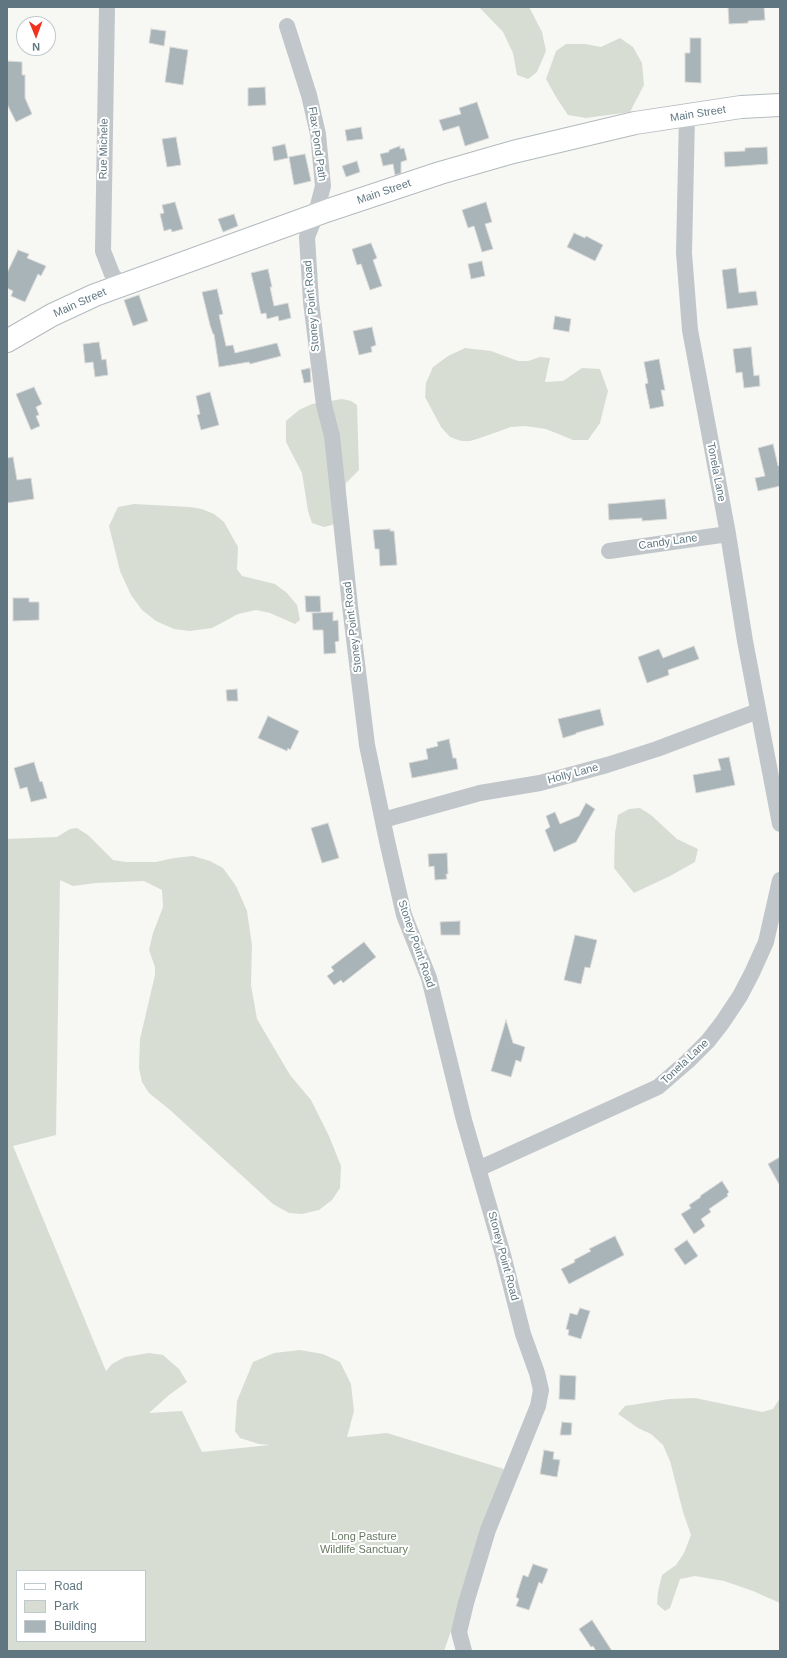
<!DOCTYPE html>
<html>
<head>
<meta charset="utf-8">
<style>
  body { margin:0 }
  #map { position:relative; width:787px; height:1658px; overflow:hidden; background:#f7f7f4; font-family:Arial,sans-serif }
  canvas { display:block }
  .frame { position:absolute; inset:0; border:8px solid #607781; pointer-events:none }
  .legend { position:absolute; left:16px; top:1570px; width:130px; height:72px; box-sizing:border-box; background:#fff; border:1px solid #bfc9cd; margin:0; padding:5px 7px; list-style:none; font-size:12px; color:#607781 }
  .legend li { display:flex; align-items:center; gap:8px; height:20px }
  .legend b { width:20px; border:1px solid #bfc9cd }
  .north { position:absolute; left:16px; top:16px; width:40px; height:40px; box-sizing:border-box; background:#fff; border:1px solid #bfc9cd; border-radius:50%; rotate:179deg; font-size:11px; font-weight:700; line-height:16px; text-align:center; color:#607781 }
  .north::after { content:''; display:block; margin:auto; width:14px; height:18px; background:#ee341d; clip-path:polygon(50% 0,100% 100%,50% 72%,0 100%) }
</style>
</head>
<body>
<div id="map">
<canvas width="787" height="1658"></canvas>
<div class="frame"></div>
<ul class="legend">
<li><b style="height:5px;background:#fff"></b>Road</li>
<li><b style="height:11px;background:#d8ddd3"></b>Park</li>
<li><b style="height:11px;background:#a8b4b8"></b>Building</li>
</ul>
<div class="north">N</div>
</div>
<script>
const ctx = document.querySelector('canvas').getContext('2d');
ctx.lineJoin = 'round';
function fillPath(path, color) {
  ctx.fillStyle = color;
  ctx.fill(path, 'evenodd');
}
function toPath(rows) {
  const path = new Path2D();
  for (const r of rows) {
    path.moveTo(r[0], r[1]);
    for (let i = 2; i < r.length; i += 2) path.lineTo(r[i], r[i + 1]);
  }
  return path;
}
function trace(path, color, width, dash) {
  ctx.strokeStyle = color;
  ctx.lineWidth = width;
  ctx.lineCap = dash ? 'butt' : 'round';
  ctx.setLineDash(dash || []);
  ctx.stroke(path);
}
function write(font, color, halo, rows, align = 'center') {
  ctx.font = font + ' Arial,sans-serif';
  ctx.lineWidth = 4;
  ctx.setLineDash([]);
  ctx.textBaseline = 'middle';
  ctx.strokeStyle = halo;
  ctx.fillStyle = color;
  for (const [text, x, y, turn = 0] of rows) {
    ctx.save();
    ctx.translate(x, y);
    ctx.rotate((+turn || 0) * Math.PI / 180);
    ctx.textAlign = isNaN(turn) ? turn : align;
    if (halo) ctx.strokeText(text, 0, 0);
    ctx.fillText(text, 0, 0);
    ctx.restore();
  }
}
fillPath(toPath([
  [479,7,529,7,542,32,546,51,537,72,528,79,517,75,513,53,503,32],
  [620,38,633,47,642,63,644,85,630,112,586,118,568,115,556,97,546,79,556,51,566,44,585,44,601,47],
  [465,348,491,351,518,361,528,361,540,357,550,358,545,382,563,381,582,368,600,369,608,391,600,423,588,440,573,440,546,429,525,426,511,427,480,438,470,441,461,441,450,437,441,427,425,397,426,383,433,367,448,356],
  [342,399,351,401,357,405,359,470,346,483,345,497,338,520,332,525,324,527,312,523,308,511,302,473,286,442,286,421,299,410,312,404],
  [134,504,190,507,202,509,214,514,224,522,238,547,237,569,242,576,275,584,287,593,297,605,300,620,295,624,270,613,256,610,238,614,212,628,190,631,174,629,156,621,142,610,131,595,120,571,109,526,118,507],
  [640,808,651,815,677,839,698,849,695,862,670,876,634,893,614,868,615,833,618,815,629,809],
  [77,828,88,835,113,860,126,862,156,862,174,858,193,856,210,861,223,868,236,886,247,911,252,945,251,985,257,1019,290,1075,311,1100,329,1136,341,1166,340,1188,332,1200,319,1210,302,1214,289,1213,273,1204,170,1110,149,1093,142,1082,139,1068,140,1039,155,975,155,967,149,950,153,933,163,907,162,890,144,881,96,883,73,886,60,880,56,1135,13,1146,106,1371,112,1364,125,1357,149,1353,163,1355,179,1369,187,1382,169,1395,149,1413,182,1411,202,1452,270,1445,259,1444,240,1438,235,1431,237,1401,253,1362,274,1353,300,1350,323,1354,340,1362,351,1384,354,1411,347,1437,387,1433,504,1469,488,1524,444,1651,7,1651,7,839,57,837,70,829],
  [17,1571,145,1571,145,1641,17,1641],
  [695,1398,762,1412,773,1409,780,1398,780,1603,753,1591,724,1581,695,1576,680,1579,670,1608,665,1611,657,1604,658,1592,662,1575,676,1565,684,1553,691,1535,683,1512,670,1461,663,1445,651,1434,638,1428,618,1414,625,1406,669,1399]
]), '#d8ddd3');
const building = toPath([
  [728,7,764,7,765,20,748,21,748,23,729,24,728,7],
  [151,29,166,31,164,46,149,43,151,29],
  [690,38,701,38,701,83,685,82,685,53,690,53,690,38],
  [170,47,188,50,183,85,165,82,170,47],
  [7,61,22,62,22,75,25,75,25,98,32,114,16,122,7,104,7,61],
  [265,87,266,105,248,106,248,88,265,87],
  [477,102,489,138,465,146,459,126,443,131,439,120,461,114,459,108,477,102],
  [361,127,363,139,347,141,345,130,361,127],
  [176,137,181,165,167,167,162,139,176,137],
  [285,144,288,158,274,161,272,147,285,144],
  [400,146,400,149,404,148,407,160,401,162,401,173,395,175,393,164,383,166,380,154,389,152,389,150,400,146],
  [767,147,768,164,725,167,724,152,745,151,745,148,767,147],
  [305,154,311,181,294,185,289,157,305,154],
  [357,161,360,172,346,177,342,166,357,161],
  [175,202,183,229,172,232,171,229,164,231,160,214,164,213,162,205,175,202],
  [486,202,492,222,485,224,493,249,482,252,474,226,468,228,462,210,486,202],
  [234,214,238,226,223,232,218,219,234,214],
  [574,233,585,238,586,236,603,245,595,261,567,247,574,233],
  [371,243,377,258,373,260,382,286,370,290,361,264,357,265,352,249,371,243],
  [18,250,29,254,27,258,46,266,41,276,38,274,25,302,11,296,13,291,7,288,7,273,18,250],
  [482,261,485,276,471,279,468,264,482,261],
  [736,268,739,293,756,291,758,305,727,309,722,270,736,268],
  [268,269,272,287,270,287,274,306,288,303,291,318,279,321,278,316,267,319,266,313,261,314,251,273,268,269],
  [217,289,223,314,219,315,226,346,233,345,235,353,277,343,281,356,250,364,249,362,219,367,214,334,213,334,210,325,202,292,217,289],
  [139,295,148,321,133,326,124,300,139,295],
  [555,316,571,319,569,332,553,329,555,316],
  [372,327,376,345,371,347,372,352,359,355,353,331,372,327],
  [99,342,102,360,106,359,108,375,95,377,93,362,85,363,83,344,99,342],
  [751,347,754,376,759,375,760,386,744,388,742,372,736,373,733,349,751,347],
  [659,359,665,390,661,390,664,406,650,409,645,384,648,383,644,362,659,359],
  [310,368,311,382,304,383,301,370,310,368],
  [34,387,42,404,36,407,39,415,36,416,40,426,31,430,16,394,34,387],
  [210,392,219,425,201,430,197,415,200,414,196,396,210,392],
  [773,444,778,466,780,465,780,486,758,491,755,478,765,476,758,448,773,444],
  [13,457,17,480,31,478,34,499,7,503,7,458,13,457],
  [665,499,667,519,642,521,642,518,609,520,608,504,665,499],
  [390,529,390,531,394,531,397,565,380,566,379,549,375,549,373,530,390,529],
  [305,596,320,596,321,612,306,612,305,596],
  [13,598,29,598,29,602,39,602,39,620,13,621,13,598],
  [333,612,333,621,338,620,339,641,335,642,336,653,324,654,323,630,313,630,312,613,333,612],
  [694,646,699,659,668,670,669,675,647,683,638,657,659,649,663,658,694,646],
  [237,689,238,701,227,701,226,690,237,689],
  [600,709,604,725,576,733,576,734,563,738,558,719,600,709],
  [268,716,299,731,290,750,288,748,287,751,258,738,268,716],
  [449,739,453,758,456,758,458,769,412,778,409,763,428,759,426,749,438,746,437,742,449,739],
  [729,757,735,785,696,793,693,775,721,770,718,759,729,757],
  [34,762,40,782,42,781,47,798,31,802,27,787,20,789,14,768,34,762],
  [586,803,595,809,576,842,554,852,545,830,550,827,546,816,555,812,560,824,579,816,586,803],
  [328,823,339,858,322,863,311,828,328,823],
  [447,853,448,874,446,874,447,879,435,880,434,866,429,867,428,854,447,853],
  [460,921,460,935,441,935,440,922,460,921],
  [575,935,597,940,590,968,585,967,581,984,564,980,575,935],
  [364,942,376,957,343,983,341,980,334,985,327,976,334,971,331,967,364,942],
  [506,1020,513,1043,525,1047,521,1062,516,1060,511,1077,491,1071,506,1020],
  [780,1157,780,1186,768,1164,780,1157],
  [722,1181,729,1192,727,1194,728,1196,709,1209,711,1212,701,1219,705,1226,694,1234,681,1214,691,1208,689,1205,701,1197,700,1196,722,1181],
  [615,1236,624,1255,569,1284,561,1269,575,1262,574,1260,591,1251,589,1249,615,1236],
  [687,1240,698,1256,685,1265,674,1249,687,1240],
  [580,1308,590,1311,581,1339,568,1335,569,1330,566,1329,570,1313,577,1315,580,1308],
  [560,1375,576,1376,575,1400,559,1399,560,1375],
  [562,1422,572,1423,571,1435,560,1435,562,1422],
  [544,1450,554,1452,553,1459,560,1460,557,1477,540,1474,544,1450],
  [533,1564,548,1569,542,1584,539,1582,529,1610,516,1606,519,1599,516,1597,523,1575,528,1577,533,1564],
  [592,1620,612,1651,596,1651,593,1646,591,1647,579,1629,592,1620]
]);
fillPath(building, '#a8b4b8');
trace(building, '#d9d9d7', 1);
const secondary = toPath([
  [7,341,52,315,95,295,329,210,440,173,513,152,635,123,741,107,780,105]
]);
trace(secondary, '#b2babe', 24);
trace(toPath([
  [107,7,103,251,112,274,121,286],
  [287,26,309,95,318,134,323,186,315,217,307,237,311,302,324,405,332,436,350,606,367,745,387,841,404,915,429,978,464,1120,502,1251,523,1334,537,1373,541,1390,538,1406,488,1530,466,1603,459,1632,464,1651],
  [687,116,684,253,690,330,728,534,745,641,780,824],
  [609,551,728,534],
  [383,820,480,793,540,783,607,765,657,749,758,711],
  [478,1169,658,1087,688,1061,708,1041,722,1023,740,996,752,973,766,942,780,880]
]), '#c0c6c9', 16);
trace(secondary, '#fff', 22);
write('11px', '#607781', '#fff', [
  ["Main Street",698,114,-9],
  ["Flax Pond Path",317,144,82],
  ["Rue Michele",104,149,-89],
  ["Main Street",384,192,-19],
  ["Main Street",80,303,-24],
  ["Stoney Point Road",312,306,-95],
  ["Tonela Lane",716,472,79],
  ["Candy Lane",668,542,-8],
  ["Stoney Point Road",353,627,-97],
  ["Holly Lane",573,774,-15],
  ["Stoney Point Road",416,944,71],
  ["Tonela Lane",685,1062,-43],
  ["Stoney Point Road",503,1256,75]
]);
write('11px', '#677960', '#fff', [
  ["Long Pasture",364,1537],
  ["Wildlife Sanctuary",364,1550]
]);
</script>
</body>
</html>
